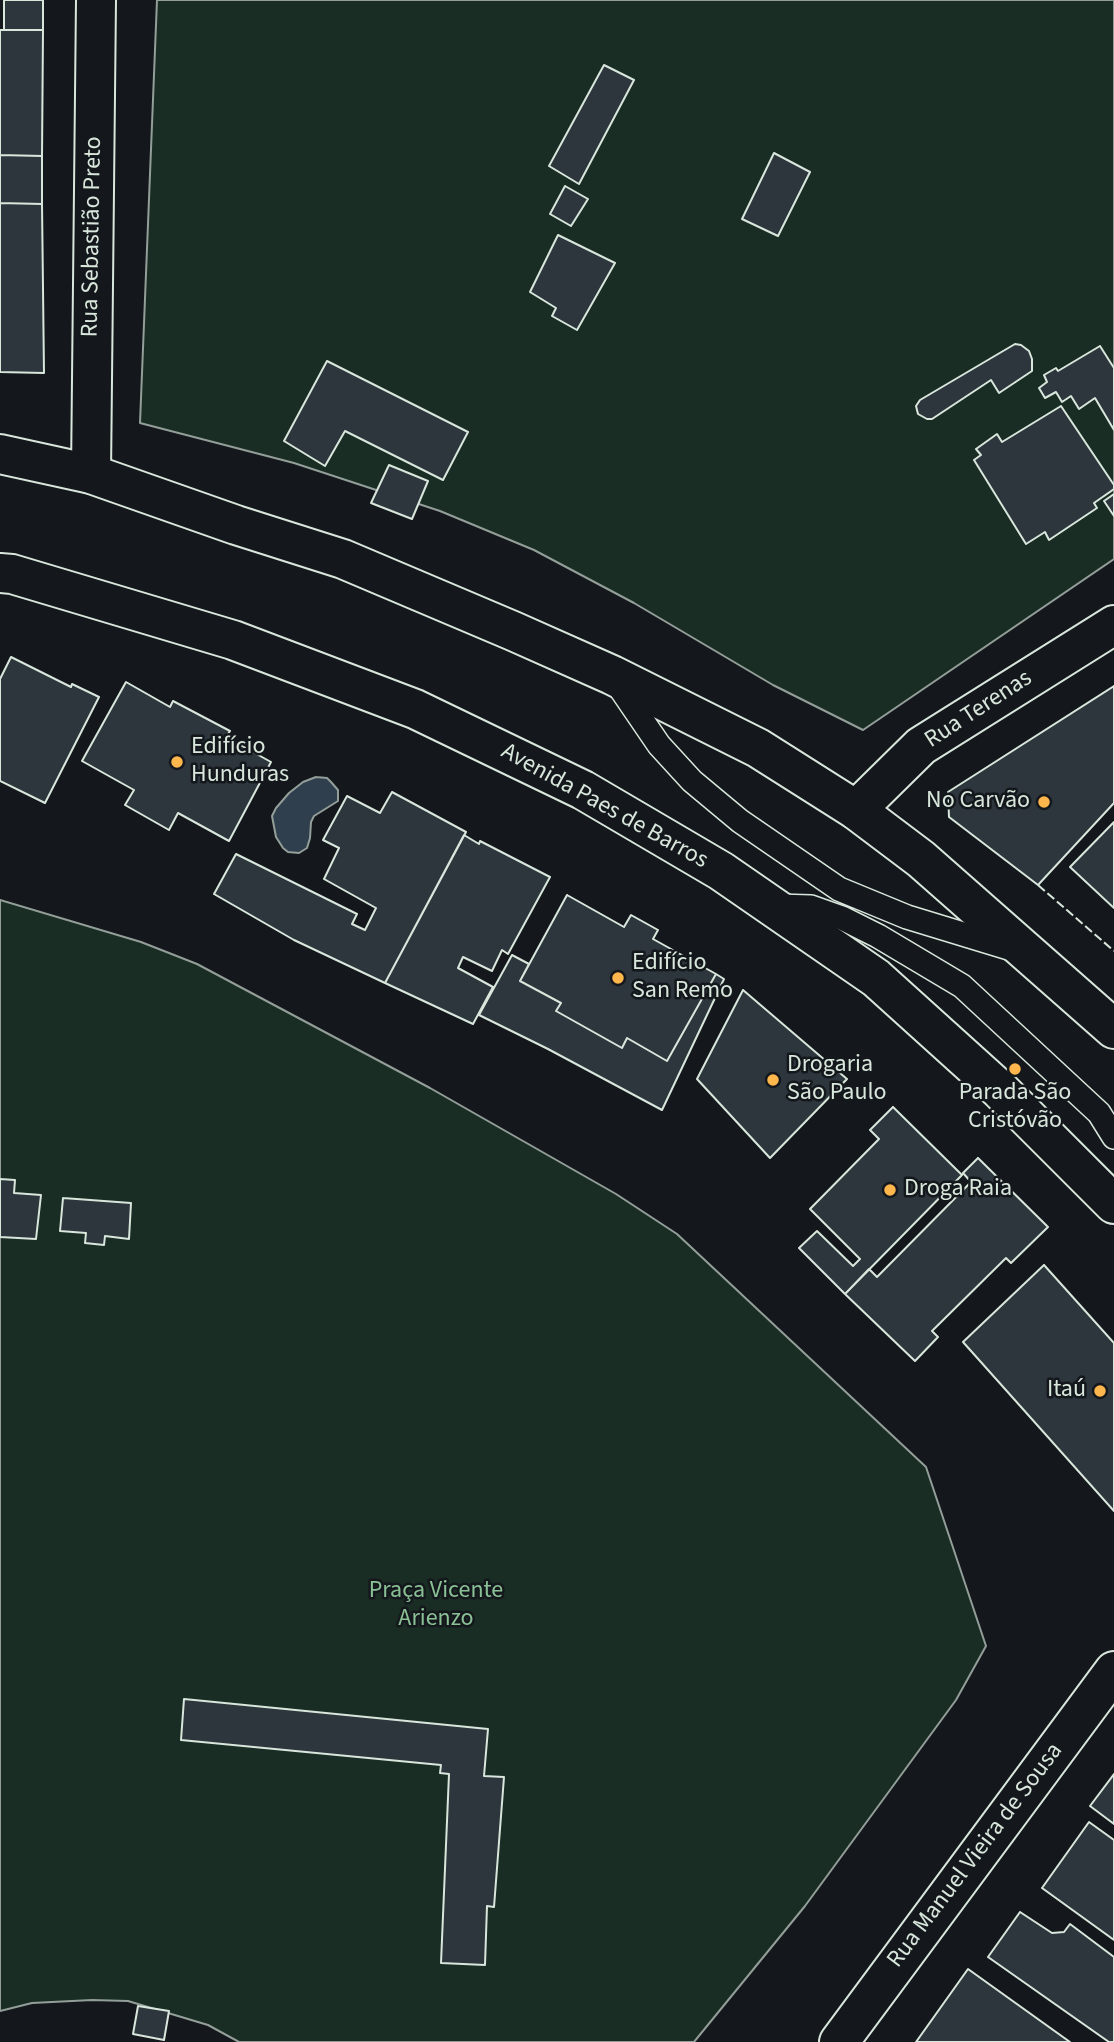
<!DOCTYPE html>
<html>
<head>
<meta charset="utf-8">
<style>
  body { margin:0 }
  canvas { display:block; background:#14181c }
</style>
</head>
<body>
<canvas width="1114" height="2042"></canvas>
<script>
const ctx = document.querySelector('canvas').getContext('2d');
ctx.lineJoin = 'round';
function fillPath(path, color) {
  ctx.fillStyle = color;
  ctx.fill(path, 'evenodd');
}
function toPath(rows) {
  const path = new Path2D();
  for (const r of rows) {
    path.moveTo(r[0], r[1]);
    for (let i = 2; i < r.length; i += 2) path.lineTo(r[i], r[i + 1]);
  }
  return path;
}
function trace(path, color, width, dash) {
  ctx.strokeStyle = color;
  ctx.lineWidth = width;
  ctx.lineCap = dash ? 'butt' : 'round';
  ctx.setLineDash(dash || []);
  ctx.stroke(path);
}
function write(font, color, halo, rows, align = 'center') {
  ctx.font = font + ' "Source Sans 3",sans-serif';
  ctx.lineWidth = 5;
  ctx.setLineDash([]);
  ctx.textBaseline = 'middle';
  ctx.strokeStyle = halo;
  ctx.fillStyle = color;
  for (const [text, x, y, turn = 0] of rows) {
    ctx.save();
    ctx.translate(x, y);
    ctx.rotate((+turn || 0) * Math.PI / 180);
    ctx.textAlign = isNaN(turn) ? turn : align;
    if (halo) ctx.strokeText(text, 0, 0);
    ctx.fillText(text, 0, 0);
    ctx.restore();
  }
}
const green = toPath([
  [157,0,1114,0,1114,559,863,730,773,685,634,603,534,550,440,511,294,463,140,423,157,0],
  [0,900,141,942,197,964,430,1088,616,1194,677,1234,926,1467,986,1646,956,1700,805,1906,694,2042,239,2042,208,2025,128,2001,92,2000,32,2003,0,2011,0,900]
]);
fillPath(green, '#1a2d24');
trace(green, '#939e99', 2);
const water = toPath([
  [316,777,327,778,331,782,338,790,338,801,314,816,311,822,310,838,307,848,299,853,288,852,283,848,276,837,272,816,276,808,289,793,303,782,316,777]
]);
fillPath(water, '#2f3f4d');
trace(water, '#939e99', 2);
const building = toPath([
  [4,0,43,0,43,30,4,30,4,0],
  [0,30,43,30,42,156,0,155,0,30],
  [604,65,634,80,579,184,549,166,604,65],
  [774,153,810,172,778,236,742,219,774,153],
  [0,155,42,156,42,204,0,203,0,155],
  [565,186,588,199,571,226,550,214,565,186],
  [0,203,42,204,44,373,0,372,0,203],
  [558,235,615,263,577,330,552,316,556,308,530,292,558,235],
  [1015,344,1021,345,1029,351,1032,359,1032,371,999,393,991,380,932,419,927,419,918,414,916,406,920,400,1015,344],
  [1100,346,1114,368,1114,430,1095,398,1079,409,1071,396,1062,402,1056,392,1045,398,1039,388,1047,382,1044,375,1056,368,1058,371,1100,346],
  [327,361,468,432,443,480,345,431,325,466,284,441,327,361],
  [1061,406,1114,485,1114,489,1094,503,1097,508,1049,540,1045,532,1026,544,974,460,981,455,976,449,997,434,1002,442,1061,406],
  [389,465,428,481,412,519,371,503,389,465],
  [1114,494,1114,516,1104,501,1114,494],
  [11,657,71,687,72,684,99,697,45,803,0,781,0,679,11,657],
  [126,682,170,707,173,701,230,731,226,737,271,762,229,841,178,813,169,830,125,805,134,790,82,761,126,682],
  [1114,686,1114,803,1038,885,949,817,948,792,1114,686],
  [392,792,466,832,385,983,294,940,214,894,236,854,357,914,352,924,365,930,376,908,324,879,339,848,323,840,347,796,380,813,392,792],
  [1114,822,1114,908,1070,867,1114,822],
  [464,835,479,844,480,841,550,877,508,954,502,950,492,971,463,957,458,968,493,987,473,1024,385,983,464,835],
  [567,895,624,927,631,915,658,930,653,939,716,974,667,1061,627,1038,622,1048,556,1011,561,1003,520,981,567,895],
  [512,955,529,964,520,981,561,1003,556,1011,622,1048,627,1038,667,1061,716,974,724,979,662,1110,548,1049,479,1015,512,955],
  [743,990,847,1079,770,1158,697,1079,743,990],
  [893,1107,962,1175,845,1294,799,1248,817,1231,853,1266,860,1259,810,1209,879,1139,870,1130,893,1107],
  [978,1158,1048,1227,1011,1263,1006,1258,932,1331,938,1337,915,1361,845,1294,869,1269,877,1277,971,1182,963,1173,978,1158],
  [0,1179,15,1180,14,1193,41,1195,36,1239,0,1237,0,1179],
  [63,1198,131,1203,129,1239,105,1236,104,1245,85,1243,86,1233,60,1231,63,1198],
  [1044,1265,1114,1343,1114,1511,963,1342,1044,1265],
  [184,1699,488,1729,484,1776,504,1777,494,1907,487,1906,485,1965,441,1963,449,1774,440,1773,441,1765,181,1740,184,1699],
  [1114,1774,1114,1824,1090,1806,1114,1774],
  [1089,1822,1114,1840,1114,1940,1042,1888,1089,1822],
  [1020,1912,1052,1933,1064,1932,1070,1924,1114,1957,1114,2042,1109,2042,988,1957,1020,1912],
  [968,1969,1070,2042,916,2042,968,1969],
  [138,2006,169,2011,164,2040,133,2034,138,2006]
]);
fillPath(building, '#2c363c');
trace(building, '#d8e6dc', 2);
const service = toPath([
  [616,682,659,745,692,781,740,821,839,889,907,917,1012,949],
  [777,906,811,907,842,918,878,936,962,986,1099,1113,1114,1137]
]);
const minor = toPath([
  [91,474,96,0],
  [856,810,921,746,1114,625],
  [839,2042,1114,1671]
]);
const primary = toPath([
  [0,454,91,474,236,525,343,559,513,631,612,675,758,748,856,810,921,859,1114,1029],
  [0,573,12,574,233,640,415,709,583,790,721,871,876,978,1000,1090,1114,1204]
]);
trace(service, '#d8e6dc', 26);
trace(minor, '#d8e6dc', 42);
trace(primary, '#d8e6dc', 42);
trace(service, '#14181c', 23);
trace(minor, '#14181c', 38);
trace(primary, '#14181c', 38);
trace(toPath([
  [1038,885,1114,951]
]), '#d8e6dc', 2, [9, 3.5]);
for (const [x, y, r, color] of [
  [177,762,7,"#ffb74d"],
  [1044,802,7,"#ffb74d"],
  [618,978,7,"#ffb74d"],
  [1015,1069,7,"#ffb74d"],
  [773,1080,7,"#ffb74d"],
  [890,1190,7,"#ffb74d"],
  [1100,1391,7,"#ffb74d"]
]) {
  const dot = new Path2D();
  dot.arc(x, y, r, 0, 2 * Math.PI);
  ctx.fillStyle = color;
  ctx.fill(dot);
  trace(dot, '#14181c', 2.5);
}
write('24px', '#d8e6dc', '#14181c', [
  ["Rua Sebastião Preto",93,237,-89],
  ["Rua Terenas",979,710,-33],
  ["Avenida Paes de Barros",604,807,29],
  ["Rua Manuel Vieira de Sousa",976,1856,-53]
]);
write('24px', '#d8e6dc', '#14181c', [
  ["Edifício",191,748],
  ["Hunduras",191,776],
  ["No Carvão",1030,802,"right"],
  ["Edifício",632,964],
  ["San Remo",632,992],
  ["Drogaria",787,1066],
  ["São Paulo",787,1094],
  ["Parada São",1015,1094,"center"],
  ["Cristóvão",1015,1122,"center"],
  ["Droga Raia",904,1190],
  ["Itaú",1086,1391,"right"]
], 'left');
write('24px', '#8ac095', '#14181c', [
  ["Praça Vicente",436,1592],
  ["Arienzo",436,1620]
]);
</script>
</body>
</html>
